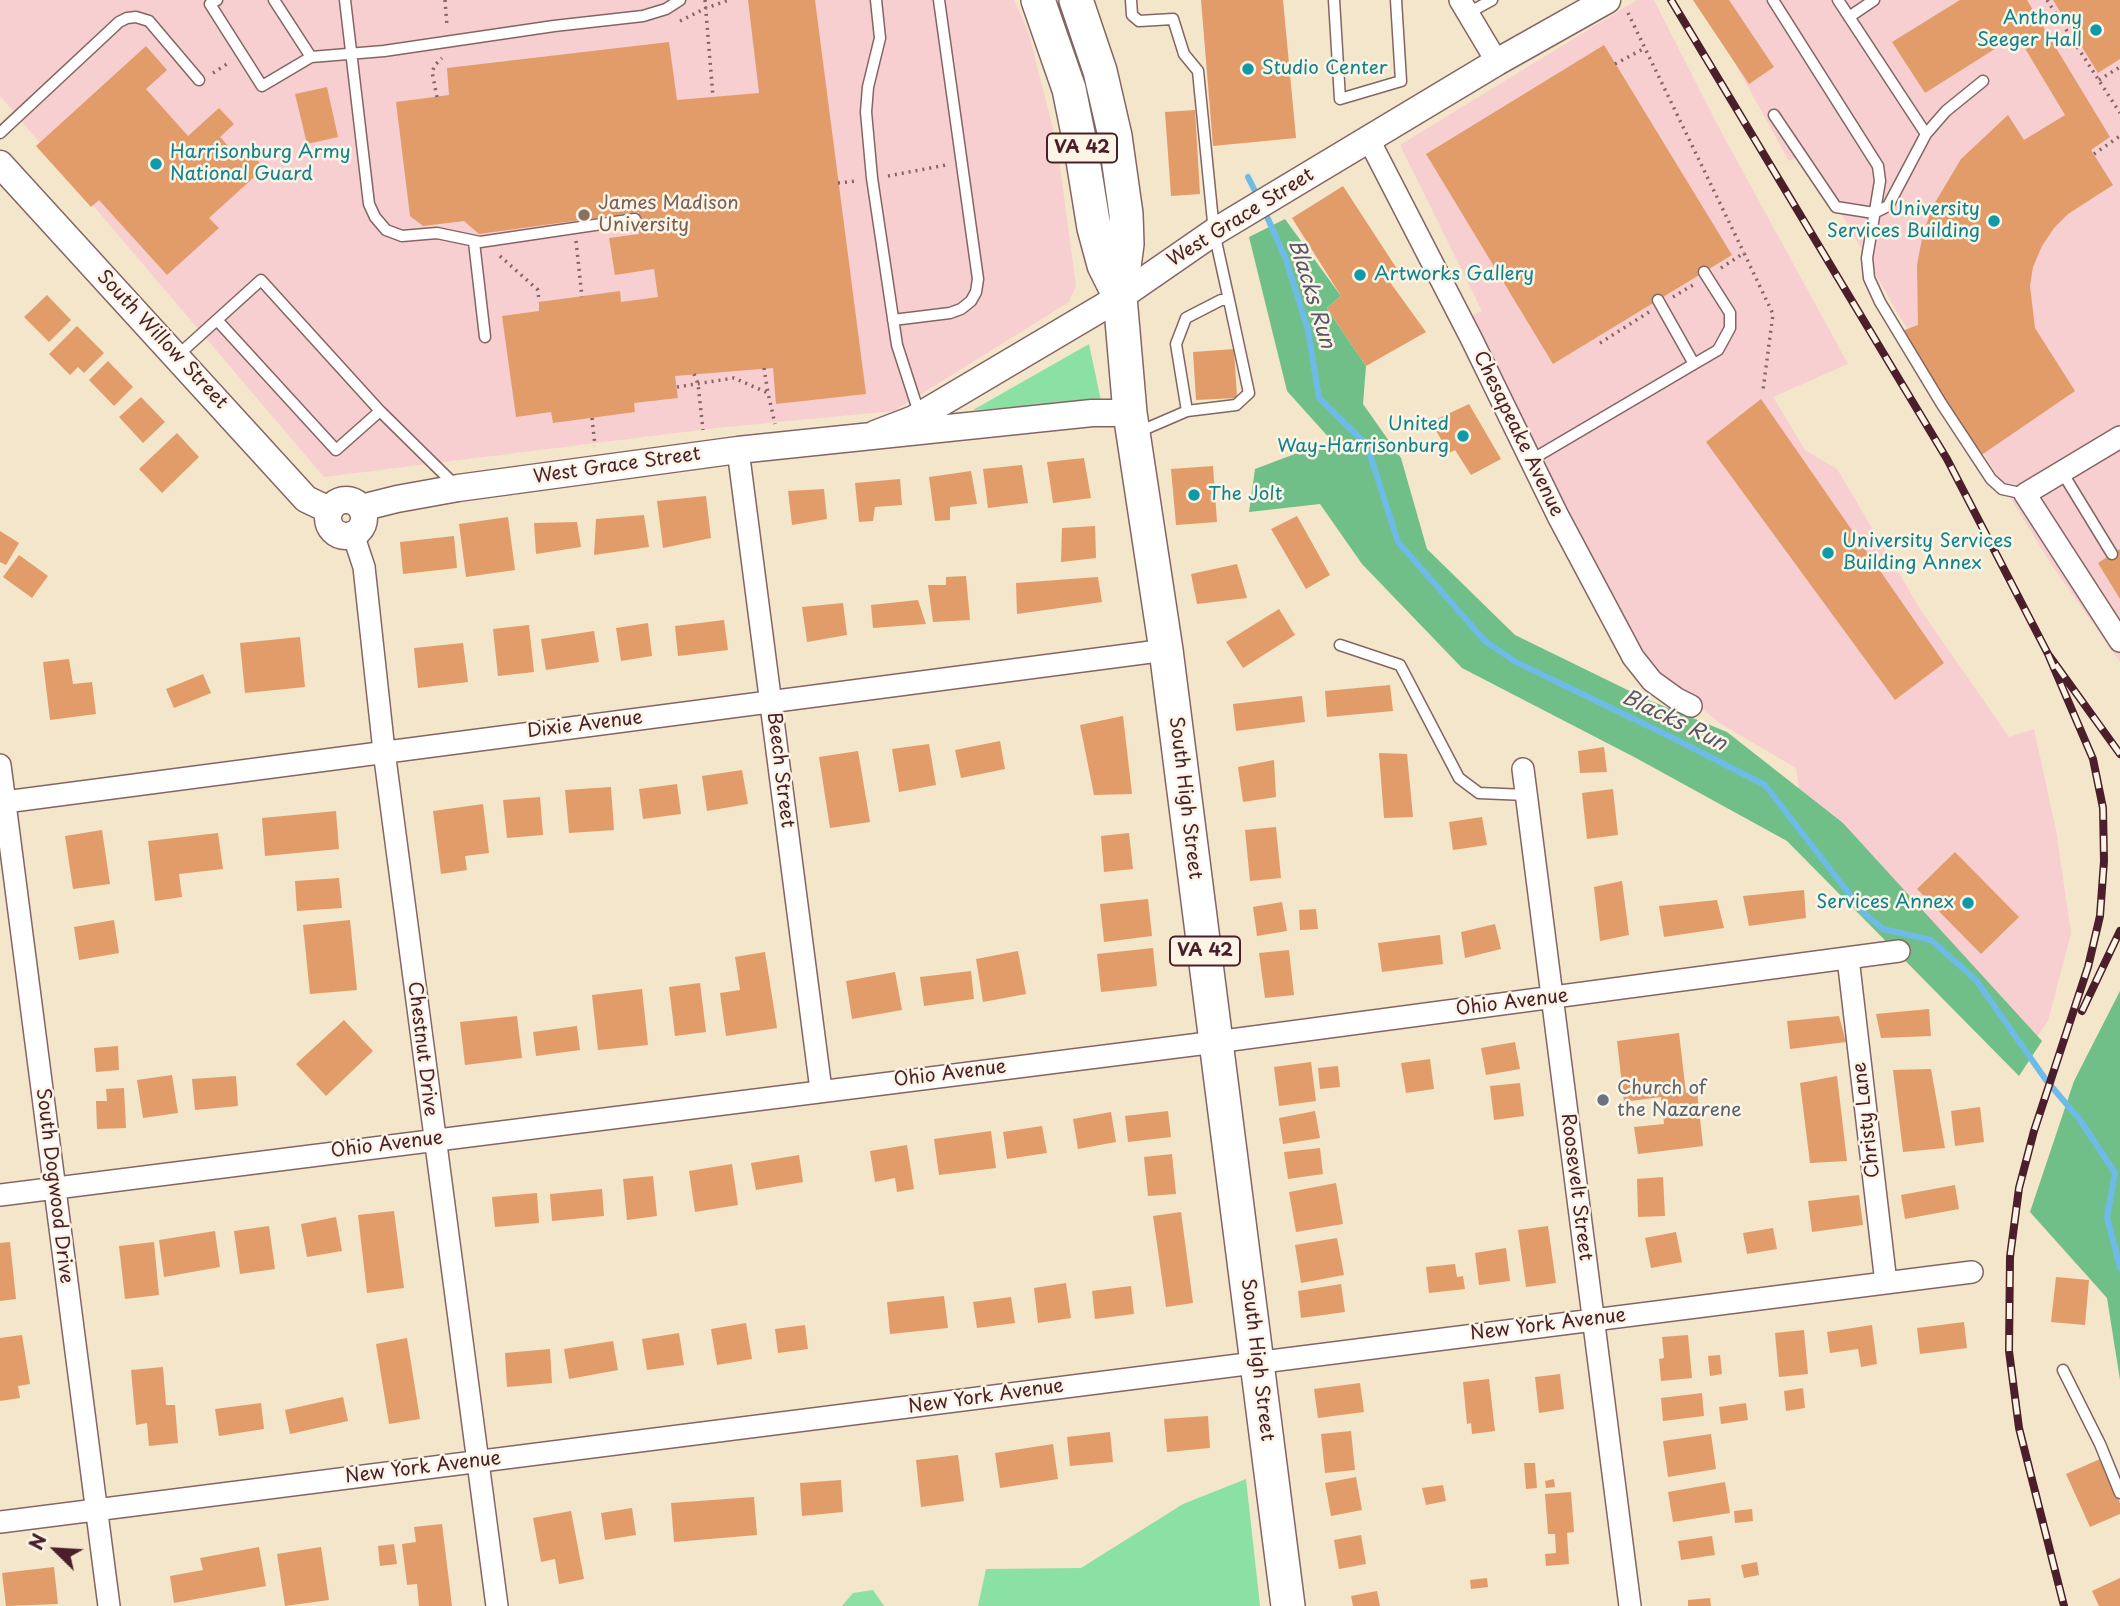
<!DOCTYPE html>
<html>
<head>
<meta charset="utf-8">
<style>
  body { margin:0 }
  #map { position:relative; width:2120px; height:1606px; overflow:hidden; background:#f3e6ca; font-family:"Playpen Sans",sans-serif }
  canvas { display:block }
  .north { position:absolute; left:21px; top:1515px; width:70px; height:70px; -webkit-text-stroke:5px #fcf5e5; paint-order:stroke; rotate:294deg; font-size:19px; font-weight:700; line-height:28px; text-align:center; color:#4a1f2b }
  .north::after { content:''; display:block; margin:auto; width:24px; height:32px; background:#4a1f2b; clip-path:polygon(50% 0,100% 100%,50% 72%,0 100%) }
</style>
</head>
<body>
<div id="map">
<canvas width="2120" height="1606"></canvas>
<div class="north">N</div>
</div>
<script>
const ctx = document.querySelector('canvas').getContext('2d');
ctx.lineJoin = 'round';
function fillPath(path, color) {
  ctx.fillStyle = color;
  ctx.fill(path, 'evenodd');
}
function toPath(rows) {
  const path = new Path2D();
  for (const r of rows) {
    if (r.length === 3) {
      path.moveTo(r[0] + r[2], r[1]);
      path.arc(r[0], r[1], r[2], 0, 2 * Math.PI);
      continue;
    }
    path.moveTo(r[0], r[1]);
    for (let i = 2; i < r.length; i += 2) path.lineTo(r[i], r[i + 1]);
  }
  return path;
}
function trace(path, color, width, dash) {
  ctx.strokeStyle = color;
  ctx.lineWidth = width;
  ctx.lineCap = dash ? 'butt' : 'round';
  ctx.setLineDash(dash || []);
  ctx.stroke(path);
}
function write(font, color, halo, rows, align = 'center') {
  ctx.font = font + ' "Playpen Sans",sans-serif';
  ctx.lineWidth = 5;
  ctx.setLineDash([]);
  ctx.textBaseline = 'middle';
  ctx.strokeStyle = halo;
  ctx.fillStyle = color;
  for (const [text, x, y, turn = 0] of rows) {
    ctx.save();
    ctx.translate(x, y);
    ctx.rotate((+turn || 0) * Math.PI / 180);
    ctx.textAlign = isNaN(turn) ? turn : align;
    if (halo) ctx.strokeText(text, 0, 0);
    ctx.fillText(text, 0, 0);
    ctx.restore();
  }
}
fillPath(toPath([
  [0,0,1014,0,1028,31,1057,144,1076,286,1069,302,894,411,716,428,324,477,0,96],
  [1637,0,1654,0,1718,126,1848,364,1773,397,1805,450,1837,469,1922,612,2009,737,2034,729,2056,830,2071,933,2048,1021,2032,1044,1803,813,1796,768,1721,724,1649,666,1468,317,1482,311,1400,145],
  [1700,0,2120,0,2120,662,2051,564,1898,314,1807,152,1789,161]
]), '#f7cfd0');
fillPath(toPath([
  [1089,344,1101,401,973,410],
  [1246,1479,1260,1606,978,1606,986,1569,1081,1568,1183,1504],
  [873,1590,884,1606,842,1606,853,1593]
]), '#8be1a3');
fillPath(toPath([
  [1285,219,1341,296,1327,308,1366,366,1363,404,1401,458,1427,549,1515,635,1646,699,1727,732,1843,823,2042,1041,2019,1076,1787,841,1636,758,1462,668,1362,564,1320,504,1249,512,1255,469,1308,449,1341,451,1287,391,1249,237],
  [2120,991,2120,1380,2107,1298,2030,1212,2074,1081]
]), '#70bf89');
trace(toPath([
  [1248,177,1258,197],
  [1264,210,1285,257,1308,330,1319,398,1367,445,1398,542,1485,641,1516,662,1673,738,1765,785,1864,913,1883,929,1931,940,1976,980,2046,1080,2080,1120,2115,1173,2107,1217,2120,1268]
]), '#6fbbe8', 6);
fillPath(toPath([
  [748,0,815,0,866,394,776,404,773,368,675,376,678,398,634,403,635,412,553,423,551,412,516,417,502,316,539,311,539,302,620,291,621,302,658,297,654,269,615,275,609,238,639,234,639,212,479,234,464,221,423,226,410,216,396,102,449,95,447,68,669,42,677,100,759,93],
  [1201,0,1283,0,1296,138,1213,146],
  [1693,0,1729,0,1774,67,1749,84],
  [1960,0,2027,0,2110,137,2091,150,2113,185,2068,214,2054,228,2042,246,2033,267,2030,286,2035,328,2075,391,1980,456,1902,331,1918,325,1917,265,1923,233,1933,206,1961,159,2008,115,2024,140,2065,115,2017,35,1925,93,1892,42],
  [2053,0,2120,0,2120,59,2098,73],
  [1604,45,1732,255,1553,364,1426,154],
  [146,46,167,70,146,89,188,136,219,108,234,124,220,137,241,160,250,152,264,168,209,218,219,228,167,275,99,200,91,207,36,146],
  [327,87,338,137,307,144,295,94],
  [1195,110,1200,194,1171,196,1165,112],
  [1343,186,1399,272,1387,278,1426,332,1366,366,1327,308,1341,296,1292,218],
  [47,295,71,320,49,342,24,317],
  [77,326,104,353,84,373,78,367,70,375,49,354],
  [1234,349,1237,398,1196,400,1193,352],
  [108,361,133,387,114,406,89,380],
  [141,397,165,422,143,443,119,417],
  [1761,399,1944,663,1895,700,1706,442],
  [1469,404,1501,459,1471,475,1455,450,1449,453,1431,422],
  [177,433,199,457,162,493,139,469],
  [1084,458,1091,498,1053,503,1047,462],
  [1022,465,1028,503,988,508,983,469],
  [1213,466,1217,522,1176,525,1171,469],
  [971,471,977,504,950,507,950,520,935,521,929,477],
  [900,479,902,505,875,507,873,521,859,522,855,483],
  [824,489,827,519,792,525,788,491],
  [706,496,711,538,663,548,657,501],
  [644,515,649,547,594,555,596,519],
  [1297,516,1330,575,1306,589,1271,529],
  [508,517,515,570,466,577,459,524],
  [577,522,581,547,536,554,534,523],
  [1095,526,1096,558,1061,562,1062,528],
  [0,531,19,543,6,565,0,562],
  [454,536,457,568,403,574,400,542],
  [2120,549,2120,599,2098,563],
  [19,555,48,576,32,598,3,577],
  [1237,564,1247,598,1197,604,1191,574],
  [966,576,970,620,933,622,928,585,946,585,946,577],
  [1098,577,1102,602,1017,614,1016,583],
  [918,600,926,624,873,628,871,605],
  [843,603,847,635,807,642,802,607],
  [1279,609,1295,635,1243,668,1226,642],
  [724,620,728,650,678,656,675,626],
  [648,623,652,656,621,661,616,628],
  [529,625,534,672,498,676,493,629],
  [594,631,599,662,546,670,541,639],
  [300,637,305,687,245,693,240,643],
  [463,643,468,682,418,688,414,648],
  [69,659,73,684,92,682,96,714,50,720,43,662],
  [203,674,211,693,174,708,166,689],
  [1390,685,1393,711,1327,717,1325,691],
  [1302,696,1305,722,1236,731,1233,704],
  [1123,716,1132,794,1094,795,1080,725],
  [1000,741,1005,769,961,778,955,750],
  [929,744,936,785,899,792,892,749],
  [1604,747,1607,772,1580,773,1578,751],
  [858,751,870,822,830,828,819,757],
  [1379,753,1407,754,1413,817,1384,818],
  [1274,760,1276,797,1243,802,1238,767],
  [742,770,748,804,707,811,702,776],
  [677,784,681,814,643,819,639,789],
  [611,787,614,830,569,833,565,790],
  [1613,789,1618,835,1587,839,1582,793],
  [540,797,543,835,507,838,503,800],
  [483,804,489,853,465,856,467,870,441,874,433,811],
  [336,811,339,849,265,856,262,818],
  [1482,817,1487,845,1453,850,1449,822],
  [1276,827,1281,878,1250,881,1245,830],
  [102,830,110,884,73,889,65,836],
  [218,833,223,869,179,874,182,897,155,901,148,841],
  [1129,833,1133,869,1104,872,1101,836],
  [1955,852,2019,917,1981,954,1917,889],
  [339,878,342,908,297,911,295,881],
  [1622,881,1629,935,1600,941,1594,887],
  [1804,890,1806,918,1749,926,1743,896],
  [1148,899,1152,936,1104,942,1100,904],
  [1717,900,1724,928,1664,937,1659,906],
  [1282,902,1287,931,1257,936,1253,907],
  [1316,909,1318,929,1300,930,1299,910],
  [114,920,119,953,79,960,74,927],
  [350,920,357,990,310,994,303,925],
  [1495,924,1501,949,1465,958,1461,932],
  [1440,935,1443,964,1382,972,1378,943],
  [1153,948,1157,986,1101,992,1097,954],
  [1289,950,1294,995,1265,998,1259,953],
  [1018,951,1026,994,983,1002,976,959],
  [765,952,777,1028,726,1036,720,993,740,990,735,957],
  [971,971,974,999,924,1006,920,977],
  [895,972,902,1010,852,1019,846,981],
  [700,983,706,1032,675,1036,669,987],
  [642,989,648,1045,598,1050,592,995],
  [1929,1009,1931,1036,1881,1038,1876,1014],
  [517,1016,522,1058,465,1065,460,1022],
  [1839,1016,1846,1042,1790,1049,1787,1021],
  [344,1020,373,1051,326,1096,296,1064],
  [577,1026,580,1050,536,1056,533,1032],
  [1679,1033,1686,1093,1697,1091,1703,1146,1638,1154,1634,1127,1664,1124,1661,1097,1624,1102,1617,1041],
  [1515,1042,1520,1069,1486,1075,1481,1048],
  [118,1046,119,1070,96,1072,94,1048],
  [1430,1059,1434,1089,1406,1093,1401,1063],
  [1311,1062,1316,1101,1279,1106,1274,1067],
  [1338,1066,1340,1087,1320,1089,1318,1068],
  [1931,1069,1945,1148,1903,1152,1893,1070],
  [172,1075,178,1113,143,1118,137,1080],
  [236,1076,238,1106,195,1110,192,1079],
  [1837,1076,1847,1161,1810,1163,1800,1083],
  [1520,1083,1524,1116,1494,1120,1490,1086],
  [124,1088,126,1128,97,1129,96,1101,107,1101,106,1089],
  [1980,1107,1984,1142,1955,1146,1951,1111],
  [1168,1111,1171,1137,1128,1142,1125,1116],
  [1315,1111,1320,1138,1283,1144,1279,1118],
  [1111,1112,1116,1142,1078,1149,1073,1119],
  [1042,1126,1047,1153,1007,1159,1003,1132],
  [991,1131,996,1168,939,1175,934,1139],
  [907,1145,914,1189,897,1192,895,1178,875,1182,870,1151],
  [1320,1148,1323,1174,1288,1179,1284,1152],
  [1172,1154,1176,1194,1148,1196,1144,1157],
  [799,1155,803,1182,756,1190,751,1163],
  [732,1164,738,1205,695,1212,689,1171],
  [653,1176,657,1216,627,1220,623,1179],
  [1663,1177,1665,1216,1638,1217,1637,1179],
  [1336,1183,1343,1224,1296,1232,1289,1192],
  [1955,1185,1959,1209,1905,1219,1901,1195],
  [602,1189,604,1216,552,1221,550,1194],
  [537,1193,539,1223,495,1227,492,1197],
  [1859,1195,1863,1225,1812,1232,1808,1201],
  [394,1211,404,1288,367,1293,358,1215],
  [1181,1212,1193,1303,1166,1307,1153,1216],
  [336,1217,342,1251,307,1257,301,1224],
  [269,1226,275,1269,240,1274,234,1231],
  [1548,1226,1556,1283,1526,1287,1518,1230],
  [1773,1228,1777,1249,1747,1254,1743,1233],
  [215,1231,220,1267,164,1277,159,1240],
  [1676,1232,1682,1262,1651,1268,1645,1238],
  [1337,1238,1344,1275,1301,1283,1295,1245],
  [10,1242,16,1299,0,1301,0,1243],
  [154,1242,159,1295,125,1299,119,1246],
  [1506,1248,1510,1281,1479,1285,1475,1253],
  [1455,1264,1457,1277,1463,1276,1465,1289,1429,1293,1426,1267],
  [2056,1277,2089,1280,2085,1325,2051,1322],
  [1066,1283,1071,1318,1038,1323,1034,1288],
  [1341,1284,1345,1312,1301,1318,1298,1291],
  [1131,1286,1134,1314,1095,1319,1092,1291],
  [944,1296,948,1328,890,1334,887,1302],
  [1011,1297,1015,1323,977,1328,973,1302],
  [1964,1322,1967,1348,1920,1354,1917,1328],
  [746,1323,752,1359,717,1365,711,1329],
  [805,1325,808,1349,778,1353,775,1329],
  [1872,1325,1877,1364,1861,1367,1858,1349,1830,1353,1827,1332],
  [1804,1330,1808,1374,1779,1377,1775,1333],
  [679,1333,684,1365,647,1370,642,1339],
  [22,1335,30,1384,18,1386,20,1398,0,1401,0,1338],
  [1688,1335,1692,1378,1661,1381,1659,1359,1664,1358,1662,1337],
  [407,1338,420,1419,389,1424,376,1344],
  [613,1341,618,1370,569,1379,564,1349],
  [550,1349,552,1383,507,1387,505,1353],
  [1720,1355,1722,1374,1710,1376,1708,1356],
  [163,1367,166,1405,175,1405,178,1443,149,1446,147,1423,136,1425,131,1370],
  [1560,1374,1564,1409,1539,1413,1535,1377],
  [1489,1379,1495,1431,1472,1434,1471,1423,1467,1424,1463,1382],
  [1360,1383,1364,1412,1318,1418,1314,1389],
  [1803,1388,1805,1408,1786,1411,1784,1391],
  [1702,1393,1704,1416,1663,1421,1661,1398],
  [343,1397,348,1421,290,1434,285,1410],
  [261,1403,264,1429,219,1436,215,1409],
  [1746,1403,1748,1420,1721,1424,1719,1407],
  [1208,1416,1210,1448,1167,1452,1164,1419],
  [1351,1431,1355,1470,1325,1473,1321,1434],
  [1110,1432,1113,1462,1070,1466,1067,1437],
  [1711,1434,1716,1469,1668,1477,1663,1441],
  [1053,1444,1058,1479,1000,1488,995,1453],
  [958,1455,964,1501,921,1507,916,1460],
  [2100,1459,2120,1503,2120,1514,2090,1527,2066,1474],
  [1524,1463,1535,1463,1537,1488,1526,1489],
  [1356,1477,1362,1510,1331,1516,1325,1483],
  [1554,1479,1555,1487,1546,1488,1545,1481],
  [841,1480,843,1512,802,1516,800,1483],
  [1725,1482,1730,1513,1673,1522,1668,1492],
  [1443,1485,1446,1501,1426,1505,1422,1488],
  [1571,1492,1574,1532,1567,1533,1569,1564,1546,1566,1545,1554,1556,1553,1555,1534,1548,1534,1545,1494],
  [754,1497,757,1535,674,1542,671,1503],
  [632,1508,636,1535,605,1540,601,1513],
  [1752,1509,1753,1521,1735,1523,1734,1511],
  [571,1511,584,1579,559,1584,555,1559,541,1562,533,1518],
  [442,1524,452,1606,419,1606,417,1584,407,1585,402,1544,416,1542,414,1527],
  [1361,1535,1366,1564,1339,1569,1334,1540],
  [1712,1536,1715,1555,1681,1560,1678,1541],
  [394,1544,397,1564,380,1566,378,1546],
  [259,1547,266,1586,174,1603,170,1576,203,1570,200,1558],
  [321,1547,329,1600,285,1606,277,1554],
  [1757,1562,1759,1575,1744,1578,1741,1565],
  [54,1567,58,1604,6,1606,2,1573],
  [1487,1578,1488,1587,1471,1589,1470,1580],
  [2120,1578,2120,1606,2099,1606,2092,1591],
  [1377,1591,1380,1606,1353,1606,1351,1596],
  [1710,1598,1711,1606,1688,1606,1688,1600]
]), '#e29c69');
const service = toPath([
  [217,0,210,4,262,86,311,57,384,51,554,26,643,16,666,9,680,0],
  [274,0,311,57],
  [345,0,369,204,375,217,386,230,402,236,437,233,480,242,635,219],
  [876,0,880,38,868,87,866,112,872,178,897,345,920,416],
  [1131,0,1132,15,1139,21,1173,19,1184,54,1198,71,1214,232,1229,300,1221,300,1186,318,1176,344,1187,411],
  [1334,0,1340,99,1401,81,1396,0],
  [1773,0,1878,166,1880,181,1867,258,1869,278,1880,302,1941,403,1991,479,2002,489,2025,494],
  [1838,0,1926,134],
  [1468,13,1492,0],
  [1849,17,1874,0],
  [1774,115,1836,207,1874,213,1888,206,1926,134,1946,111,1983,81],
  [0,133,119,22,127,18,136,17,149,21,199,80],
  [474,242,485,337],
  [217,320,336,450,380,411],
  [893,320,950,313,961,309,971,301,976,292,978,279,939,0],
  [177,356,261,280,380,411,455,485],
  [1694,364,1718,350,1730,328,1730,313,1704,272],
  [1136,433,1187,411,1236,405,1249,393,1229,300],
  [1531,460,1694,364,1658,300],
  [2062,472,2112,554],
  [1340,645,1400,665,1459,778,1479,793,1526,795],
  [2063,1370,2100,1444,2120,1493]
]);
const minor = toPath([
  [1460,0,1497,62],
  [1369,140,1472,340,1558,516,1633,657,1652,681,1677,699,1691,706],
  [2120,437,2025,494,2120,641],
  [738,450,821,1090],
  [353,534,364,567,384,751,497,1606],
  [0,765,109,1606],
  [1523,769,1630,1606],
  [5,802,1166,650],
  [1848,958,1886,1283],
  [0,1195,1216,1042,1899,951],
  [0,1522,1972,1272]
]);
const tertiary = toPath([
  [0,164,306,499,329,510],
  [875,434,914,419,1120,297,1214,232,1497,62,1607,0],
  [346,518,18],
  [361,508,397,499,458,488,738,450,1092,413,1130,413]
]);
const primary = toPath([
  [1038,0,1069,89,1081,148,1094,228,1104,265,1120,297,1130,413,1166,650,1288,1606],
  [1076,0,1100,71,1115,136,1126,214,1127,244,1120,297]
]);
trace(service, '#856563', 13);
trace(minor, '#856563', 24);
trace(tertiary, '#856563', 29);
trace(primary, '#856563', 36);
trace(toPath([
  [445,0,447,26],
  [705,0,713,97],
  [2047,0,2120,113],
  [1628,13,1744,253],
  [680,21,706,8,729,0],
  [1615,64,1643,49],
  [213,73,230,62],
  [2099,80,2120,67],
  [437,97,432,72,435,65,442,58],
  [2094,154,2120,136],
  [888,176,946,165],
  [838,183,856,181],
  [576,241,582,297],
  [500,256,538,290,539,302],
  [1721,268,1744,253,1773,314,1763,390],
  [1673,297,1693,285],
  [1600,343,1649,312],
  [764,368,768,393],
  [694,374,698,384,703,430],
  [677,387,734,378,768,393,775,424],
  [592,418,595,446]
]), '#856563', 3.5, [2, 5]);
trace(service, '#fff', 10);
trace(minor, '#fff', 21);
trace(tertiary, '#fff', 26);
trace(primary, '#fff', 33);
const rail = toPath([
  [1671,0,1947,459,2048,654,2120,754],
  [2048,654,2093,759,2103,808,2104,861,2100,916,2088,967,2034,1131,2019,1188,2010,1257,2009,1351,2019,1428,2064,1606],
  [2082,1011,2120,931]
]);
trace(rail, '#4a1f2b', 8);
trace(rail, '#fcf5e5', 5, [16]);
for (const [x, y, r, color] of [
  [2096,30,7,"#0f9aa8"],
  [1248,69,7,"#0f9aa8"],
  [156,164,7,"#0f9aa8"],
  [584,215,7,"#8d6e63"],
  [1994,221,7,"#0f9aa8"],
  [1360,275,7,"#0f9aa8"],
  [1463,436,7,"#0f9aa8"],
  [1194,495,7,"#0f9aa8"],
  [1828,553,7,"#0f9aa8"],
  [1968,903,7,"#0f9aa8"],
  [1603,1100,7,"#6b7280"]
]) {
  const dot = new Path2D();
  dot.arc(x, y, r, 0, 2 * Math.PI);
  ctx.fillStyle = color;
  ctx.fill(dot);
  trace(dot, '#fcf5e5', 2.5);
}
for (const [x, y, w] of [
  [1082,148,70],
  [1205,951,70]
]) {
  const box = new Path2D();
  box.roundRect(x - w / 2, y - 14.5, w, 29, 5);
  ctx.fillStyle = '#fcf5e5';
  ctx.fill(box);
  trace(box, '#4a1f2b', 2);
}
write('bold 18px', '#4a1f2b', null, [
  ["VA 42",1082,148],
  ["VA 42",1205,951]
]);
write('19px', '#0d838f', '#fcf5e5', [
  ["Anthony",2082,19,"right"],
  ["Seeger Hall",2082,41,"right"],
  ["Studio Center",1262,69],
  ["Harrisonburg Army",170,153],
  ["National Guard",170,175],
  ["University",1980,210,"right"],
  ["Services Building",1980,232,"right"],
  ["Artworks Gallery",1374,275],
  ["United",1449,425,"right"],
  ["Way-Harrisonburg",1449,447,"right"],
  ["The Jolt",1208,495],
  ["University Services",1842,542],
  ["Building Annex",1842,564],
  ["Services Annex",1954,903,"right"]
], 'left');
write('19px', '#785e54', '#fcf5e5', [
  ["James Madison",598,204],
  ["University",598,226]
], 'left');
write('19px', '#4a1f2b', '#fcf5e5', [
  ["West Grace Street",1241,218,-32],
  ["South Willow Street",162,340,47],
  ["Chesapeake Avenue",1518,434,64],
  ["West Grace Street",617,466,-8],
  ["Dixie Avenue",585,725,-7],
  ["Beech Street",780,770,83],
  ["South High Street",1185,798,83],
  ["Ohio Avenue",1512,1003,-7],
  ["Chestnut Drive",422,1049,83],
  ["Ohio Avenue",950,1074,-7],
  ["Christy Lane",1867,1120,-97],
  ["Ohio Avenue",387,1145,-7],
  ["South Dogwood Drive",54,1186,83],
  ["Roosevelt Street",1576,1187,83],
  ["New York Avenue",1548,1325,-7],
  ["South High Street",1257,1360,83],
  ["New York Avenue",986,1397,-8],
  ["New York Avenue",423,1468,-7]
]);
write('19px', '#5b616d', '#fcf5e5', [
  ["Church of",1617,1089],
  ["the Nazarene",1617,1111]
], 'left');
write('italic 21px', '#57566d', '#fcf5e5', [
  ["Blacks Run",1311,294,73],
  ["Blacks Run",1674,721,26]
]);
</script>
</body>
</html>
